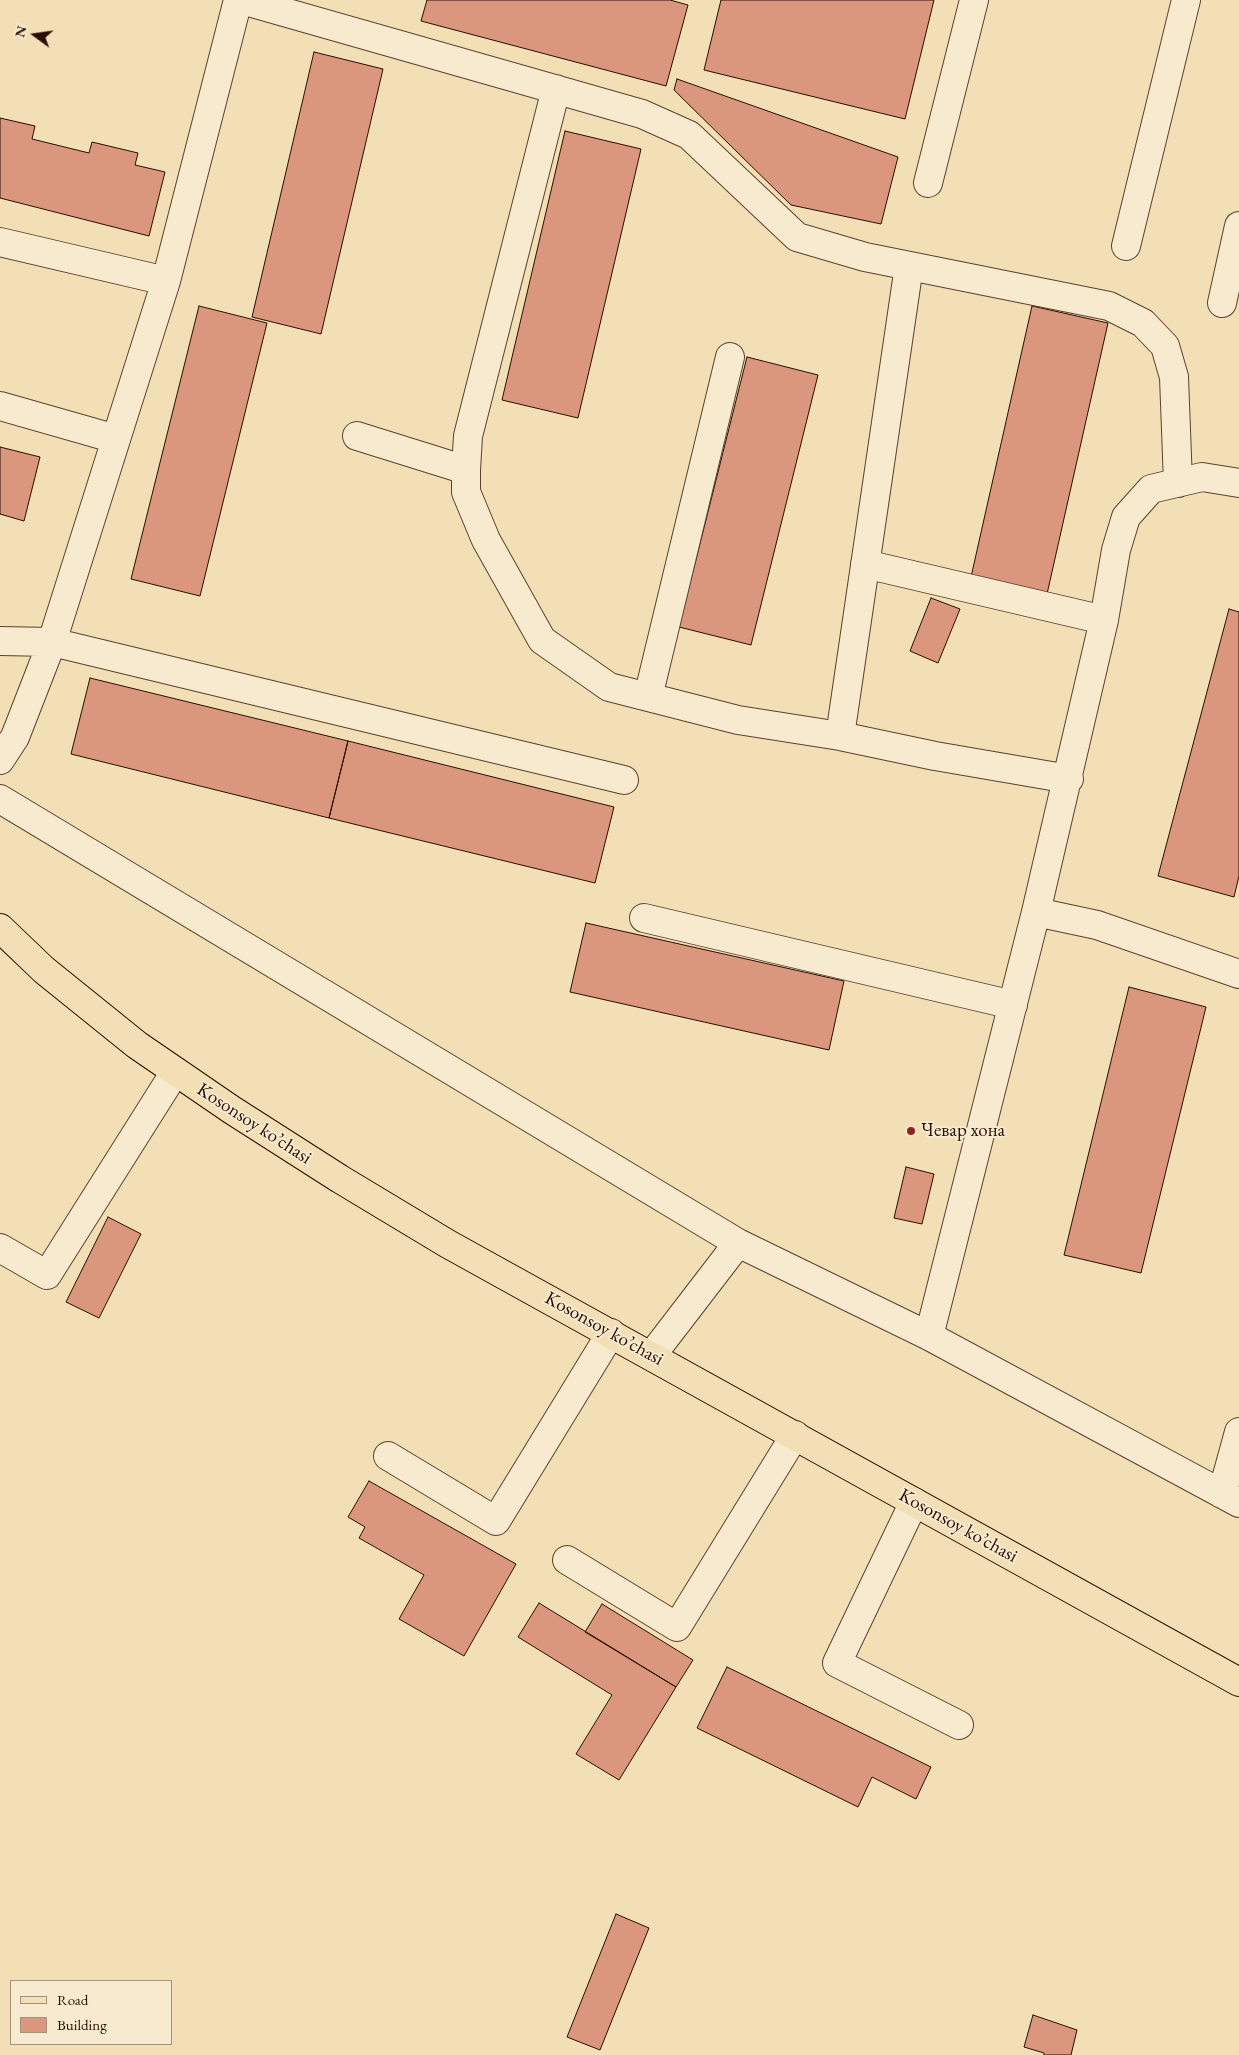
<!DOCTYPE html>
<html>
<head>
<meta charset="utf-8">
<style>
  body { margin:0 }
  #map { position:relative; width:1239px; height:2055px; overflow:hidden; background:#f3dfb5; font-family:"EB Garamond",serif }
  canvas { display:block }
  .legend { position:absolute; left:10px; top:1980px; width:162px; height:65px; box-sizing:border-box; background:#f7eacf; border:1px solid #a5927d; margin:0; padding:6px 9px; list-style:none; font-size:15px; color:#290e01 }
  .legend li { display:flex; align-items:center; gap:10px; height:25px }
  .legend b { width:25px; border:1px solid #a5927d }
  .north { position:absolute; left:10px; top:10px; width:50px; height:50px; -webkit-text-stroke:4px #f7eacf; paint-order:stroke; rotate:284deg; font-size:14px; font-weight:700; line-height:20px; text-align:center; color:#290e01 }
  .north::after { content:''; display:block; margin:auto; width:18px; height:22px; background:#290e01; clip-path:polygon(50% 0,100% 100%,50% 72%,0 100%) }
</style>
</head>
<body>
<div id="map">
<canvas width="1239" height="2055"></canvas>
<ul class="legend">
<li><b style="height:6px;background:#f3dfb5"></b>Road</li>
<li><b style="height:14px;background:#da977e"></b>Building</li>
</ul>
<div class="north">N</div>
</div>
<script>
const ctx = document.querySelector('canvas').getContext('2d');
ctx.lineJoin = 'round';
function fillPath(path, color) {
  ctx.fillStyle = color;
  ctx.fill(path, 'evenodd');
}
function toPath(rows) {
  const path = new Path2D();
  for (const r of rows) {
    path.moveTo(r[0], r[1]);
    for (let i = 2; i < r.length; i += 2) path.lineTo(r[i], r[i + 1]);
  }
  return path;
}
function trace(path, color, width, dash) {
  ctx.strokeStyle = color;
  ctx.lineWidth = width;
  ctx.lineCap = dash ? 'butt' : 'round';
  ctx.setLineDash(dash || []);
  ctx.stroke(path);
}
function write(font, color, halo, rows, align = 'center') {
  ctx.font = font + ' "EB Garamond",serif';
  ctx.lineWidth = 4;
  ctx.setLineDash([]);
  ctx.textBaseline = 'middle';
  ctx.strokeStyle = halo;
  ctx.fillStyle = color;
  for (const [text, x, y, turn = 0] of rows) {
    ctx.save();
    ctx.translate(x, y);
    ctx.rotate((+turn || 0) * Math.PI / 180);
    ctx.textAlign = isNaN(turn) ? turn : align;
    if (halo) ctx.strokeText(text, 0, 0);
    ctx.fillText(text, 0, 0);
    ctx.restore();
  }
}
const building = toPath([
  [427,0,670,0,688,5,666,86,421,21,427,0],
  [721,0,934,0,905,119,704,70,721,0],
  [314,52,383,69,321,334,252,317,314,52],
  [677,79,898,157,881,224,791,205,674,90,677,79],
  [0,118,35,126,32,139,89,153,92,142,138,153,135,165,165,172,149,236,0,198,0,118],
  [565,131,641,149,578,418,502,400,565,131],
  [199,306,267,323,200,596,131,579,199,306],
  [1032,306,1108,323,1047,594,971,577,1032,306],
  [747,357,818,375,751,645,679,627,747,357],
  [0,447,40,457,24,521,0,514,0,447],
  [931,598,960,609,938,663,910,651,931,598],
  [1229,609,1239,612,1239,876,1234,897,1158,876,1229,609],
  [90,678,348,741,329,818,71,754,90,678],
  [348,741,614,807,595,883,329,818,348,741],
  [586,923,844,981,829,1050,570,992,586,923],
  [1129,987,1206,1007,1141,1273,1064,1255,1129,987],
  [906,1167,934,1174,922,1224,894,1218,906,1167],
  [108,1217,141,1234,99,1318,66,1302,108,1217],
  [369,1481,516,1564,464,1656,399,1619,424,1575,359,1538,365,1527,348,1517,369,1481],
  [539,1603,676,1687,619,1780,576,1754,612,1695,518,1637,539,1603],
  [602,1604,693,1660,676,1687,585,1632,602,1604],
  [727,1667,931,1767,916,1799,872,1777,858,1807,697,1728,727,1667],
  [616,1914,649,1928,600,2050,567,2037,616,1914],
  [1033,2015,1077,2030,1071,2055,1044,2055,1044,2053,1024,2047,1033,2015]
]);
fillPath(building, '#da977e');
trace(building, '#290e01', 1);
const minor = toPath([
  [242,0,642,114,689,135,797,237,865,257,1109,306,1143,323,1165,346,1174,377,1178,483],
  [556,89,468,436,466,470,466,492,486,540,542,640,609,687,738,720,840,736,935,756,1069,779],
  [928,183,974,0],
  [0,242,166,281],
  [1126,246,1186,0],
  [1222,303,1239,226],
  [0,406,116,439],
  [357,436,466,470],
  [865,564,1104,620],
  [0,641,52,642,624,780],
  [648,697,730,357],
  [840,736,909,266],
  [0,760,15,737,52,642,166,281,238,0],
  [0,799,738,1243,929,1336,1239,1503],
  [1036,912,1104,620,1116,550,1126,517,1151,489,1202,477,1239,483],
  [644,918,1013,1005],
  [0,1248,47,1275,175,1072],
  [929,1336,1036,912,1097,925,1239,974],
  [652,1355,738,1243],
  [388,1456,496,1521,611,1333],
  [1222,1494,1239,1432],
  [914,1502,837,1663,959,1725],
  [567,1560,677,1627,795,1435]
]);
const major = toPath([
  [0,928,44,970,137,1045,232,1110,340,1179,448,1244,1239,1682]
]);
trace(minor, '#5c422e', 30);
trace(major, '#290e01', 30);
trace(minor, '#f7eacf', 28);
trace(major, '#f3dfb5', 28);
for (const [x, y, r, color] of [
  [911,1131,5,"#8f2418"]
]) {
  const dot = new Path2D();
  dot.arc(x, y, r, 0, 2 * Math.PI);
  ctx.fillStyle = color;
  ctx.fill(dot);
  trace(dot, '#f7eacf', 2);
}
write('19px', '#290e01', '#f7eacf', [
  ["Kosonsoy ko’chasi",254,1124,33],
  ["Kosonsoy ko’chasi",604,1329,29],
  ["Kosonsoy ko’chasi",958,1526,29]
]);
write('19px', '#290e01', '#f7eacf', [
  ["Чевар хона",921,1131]
], 'left');
</script>
</body>
</html>
